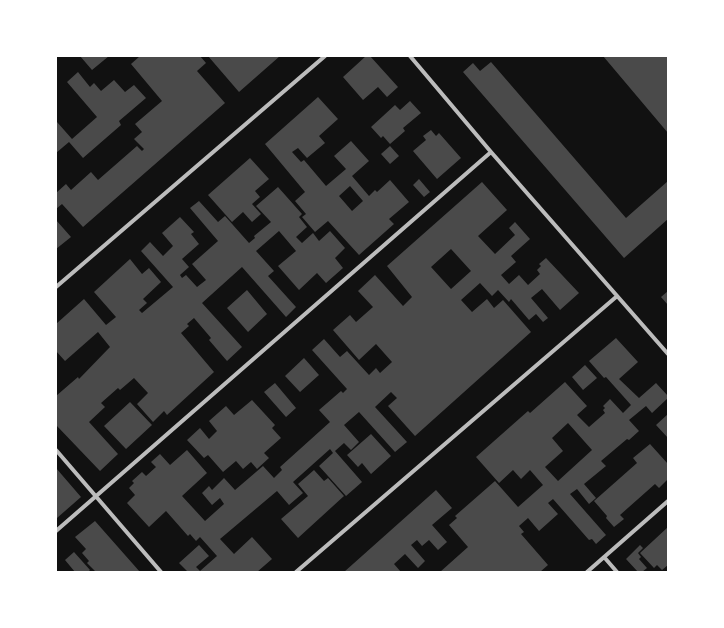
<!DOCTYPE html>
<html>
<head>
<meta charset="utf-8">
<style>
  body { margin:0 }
  #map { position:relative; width:724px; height:628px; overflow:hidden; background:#111; font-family:Helvetica,sans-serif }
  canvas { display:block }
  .frame { position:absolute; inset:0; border:57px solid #fff; pointer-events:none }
</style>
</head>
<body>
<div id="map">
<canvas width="724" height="628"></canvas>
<div class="frame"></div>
</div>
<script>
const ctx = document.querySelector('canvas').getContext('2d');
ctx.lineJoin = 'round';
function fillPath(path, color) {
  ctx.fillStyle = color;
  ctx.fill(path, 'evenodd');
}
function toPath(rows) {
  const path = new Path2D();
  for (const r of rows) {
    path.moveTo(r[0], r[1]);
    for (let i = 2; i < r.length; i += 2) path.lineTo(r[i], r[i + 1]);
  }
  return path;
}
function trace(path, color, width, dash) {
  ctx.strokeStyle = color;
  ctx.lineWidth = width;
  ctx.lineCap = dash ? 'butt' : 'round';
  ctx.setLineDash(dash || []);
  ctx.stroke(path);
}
fillPath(toPath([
  [80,56,109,56,92,70],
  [140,56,200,56,206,63,197,71,225,103,83,227,62,204,56,209,56,193,66,184,71,190,91,172,98,180,137,146,142,151,144,149,134,139,142,132,135,124,162,101,131,64],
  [208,56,280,56,239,92],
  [366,56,370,56,398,87,387,97,378,87,363,100,343,77],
  [603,56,668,56,668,133],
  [491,62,626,218,668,181,668,219,624,258,463,72,473,63,480,71],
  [78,72,90,87,94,83,101,91,114,80,125,92,134,85,146,98,119,121,121,125,83,158,69,142,56,153,57,122,72,139,97,117,67,82],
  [318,97,338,119,319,136,325,143,307,158,298,148,292,152,301,162,304,160,326,186,346,169,334,156,351,141,369,161,352,176,369,196,375,190,377,192,390,180,409,202,389,219,394,224,359,255,328,221,315,232,302,217,306,214,295,201,305,192,265,144],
  [350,186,363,201,352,211,339,196],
  [410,101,421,113,403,128,405,131,390,144,383,136,381,138,371,127,395,105,400,110],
  [431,130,436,136,439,133,461,158,437,179,413,151,426,140,423,136],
  [390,146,399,156,390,164,381,154],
  [250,158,269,179,255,191,260,197,252,204,261,214,252,222,243,212,232,222,208,195],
  [419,179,430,192,424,197,413,185],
  [482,182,507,210,478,236,495,254,515,235,509,228,515,222,530,239,511,256,516,262,501,275,509,284,519,275,528,285,540,274,537,270,541,266,539,264,546,258,579,293,560,310,542,289,531,298,548,318,543,322,536,314,529,320,511,299,509,302,498,290,492,296,480,283,461,300,472,312,487,299,494,308,503,300,531,332,415,436,388,406,397,398,391,392,375,407,407,442,395,452,359,412,344,425,359,442,351,450,344,443,335,451,362,482,346,496,319,466,333,453,330,449,293,482,303,493,289,505,277,491,220,539,234,554,252,537,272,559,257,572,188,572,179,563,199,545,209,556,196,567,200,571,217,556,200,537,196,541,190,534,188,536,166,511,149,527,127,503,135,495,129,488,134,483,132,481,142,472,146,476,156,467,151,462,160,454,170,465,187,450,207,473,182,496,205,521,224,504,220,498,212,505,202,493,209,486,212,490,224,478,235,490,263,466,274,478,282,470,280,467,330,422,319,410,341,391,343,393,347,389,312,350,324,339,340,357,347,351,369,375,376,368,380,373,392,362,376,344,359,360,333,330,350,315,356,322,373,307,358,291,375,275,403,306,412,297,387,266],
  [451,249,471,271,451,289,431,267],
  [278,187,302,214,299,217,307,227,296,237,302,243,313,233,319,241,330,231,345,248,335,258,343,268,326,283,317,273,299,290,278,266,296,251,279,231,256,251,274,271,268,276,296,307,286,317,242,267,202,303,242,347,227,361,209,340,211,338,194,318,187,324,189,326,181,333,214,372,167,415,164,411,153,422,137,404,148,393,134,378,120,390,118,388,101,403,105,407,89,422,118,454,100,471,56,425,56,396,78,377,79,379,110,347,98,332,65,361,56,351,56,324,84,299,106,325,116,317,94,292,130,259,142,274,149,268,161,282,143,299,147,303,139,310,142,313,173,287,141,251,150,242,163,256,173,246,162,233,180,217,194,232,191,234,199,244,182,259,189,267,180,275,182,278,186,275,197,287,206,280,192,264,218,241,190,208,199,201,218,222,225,216,249,243,255,238,254,236,271,222,256,206],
  [56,220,71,237,56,249],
  [247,290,267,314,248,332,227,308],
  [668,291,668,305,661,297],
  [616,338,638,362,619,379,639,398,656,383,668,396,668,398,652,413,646,406,629,420,639,431,629,440,627,439,601,461,606,466,584,484,596,498,589,504,577,489,570,494,606,535,596,544,592,539,589,540,553,499,548,503,558,514,539,531,528,518,519,526,524,532,521,534,548,565,540,572,440,572,468,547,449,525,457,518,455,516,495,481,518,507,543,485,530,470,521,479,513,470,499,483,476,457,528,411,530,413,565,382,587,406,577,415,589,427,605,413,603,410,605,408,603,406,610,399,623,413,631,405,606,377,604,378,589,361],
  [568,423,592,450,558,481,545,467,563,451,552,438],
  [304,358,319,375,300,392,285,376],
  [585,365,597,378,583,390,572,377],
  [275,383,296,408,286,417,264,392],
  [252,400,275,425,272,428,281,438,264,453,269,458,257,469,251,462,243,469,236,461,223,472,208,455,204,458,187,440,200,428,209,439,217,431,209,421,226,406,234,415],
  [130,402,152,425,126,449,104,426],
  [668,414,668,438,656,425],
  [371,434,391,456,371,474,362,463,358,467,347,455],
  [650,444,668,464,668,479,659,488,655,484,620,515,624,519,614,527,606,518,607,516,594,501,637,463,633,458],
  [56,468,81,497,57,518,56,516],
  [314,470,324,481,328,478,344,496,298,538,281,519,308,496,298,484],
  [436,490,452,508,432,525,447,542,438,550,429,540,422,546,417,540,411,545,425,561,418,568,405,554,394,564,401,572,344,572],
  [95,521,140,572,96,572,87,563,89,561,82,553,86,549,75,537],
  [668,527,668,565,662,570,657,565,654,568,640,553],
  [640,545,643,548,638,553,641,557,639,559,647,568,642,572,638,572,626,559],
  [74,552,90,570,88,572,75,572,65,560]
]), '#4a4a4a');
trace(toPath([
  [410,56,491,152,668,354],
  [56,287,325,56],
  [56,450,161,572],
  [56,531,491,152],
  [604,557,617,572],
  [296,572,616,297],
  [587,572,668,501]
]), '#bcbcbc', 4);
</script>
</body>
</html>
